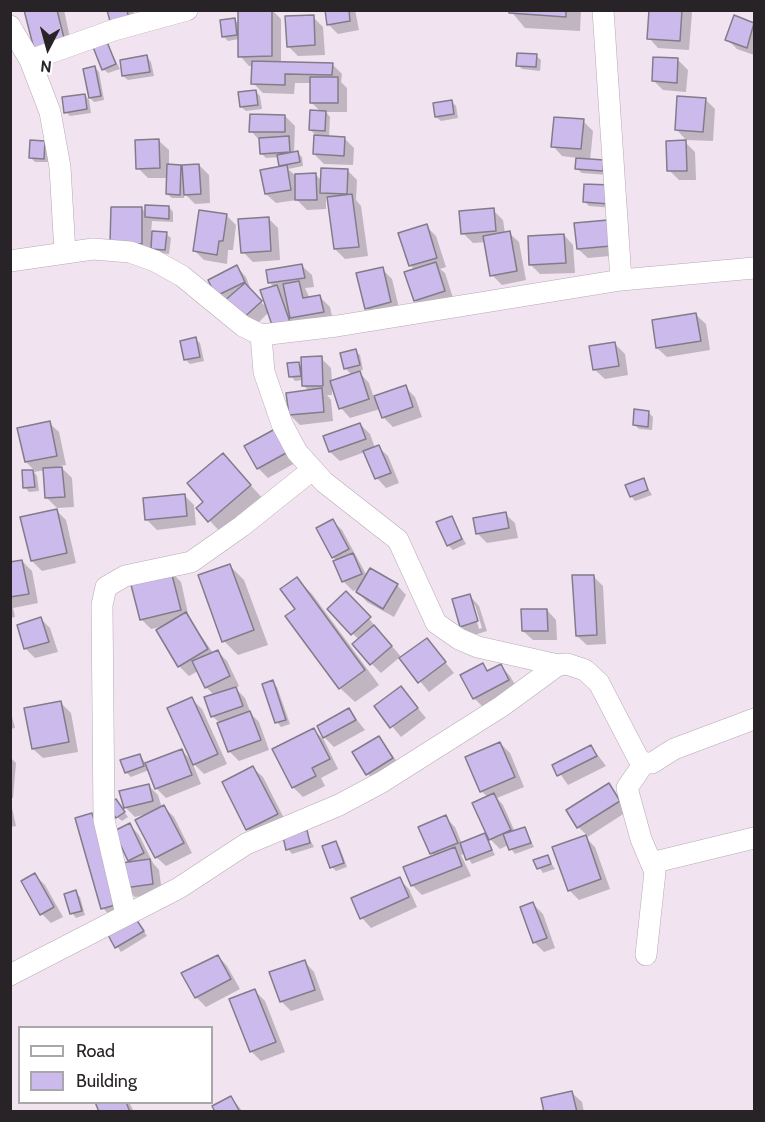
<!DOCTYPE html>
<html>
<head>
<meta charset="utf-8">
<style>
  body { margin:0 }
  #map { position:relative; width:765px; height:1122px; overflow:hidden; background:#f1e3f0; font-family:Cabin,sans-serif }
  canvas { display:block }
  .frame { position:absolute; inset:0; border:12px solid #282327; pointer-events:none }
  .legend { position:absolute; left:18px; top:1026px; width:195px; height:78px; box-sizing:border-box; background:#fff; border:2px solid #a9a7a9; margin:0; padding:8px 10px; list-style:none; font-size:18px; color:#282327 }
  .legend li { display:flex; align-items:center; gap:12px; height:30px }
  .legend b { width:30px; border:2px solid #a9a7a9 }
  .north { position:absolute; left:18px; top:18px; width:60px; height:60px; -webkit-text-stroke:4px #fff; paint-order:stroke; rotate:186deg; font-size:16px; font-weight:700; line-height:24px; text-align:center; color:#282327 }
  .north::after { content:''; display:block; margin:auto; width:21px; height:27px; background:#282327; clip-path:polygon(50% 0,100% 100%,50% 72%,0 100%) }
</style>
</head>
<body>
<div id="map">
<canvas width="765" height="1122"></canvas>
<div class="frame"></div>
<ul class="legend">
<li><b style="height:8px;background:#fff"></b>Road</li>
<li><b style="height:16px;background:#cdbaed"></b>Building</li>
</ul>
<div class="north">N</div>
</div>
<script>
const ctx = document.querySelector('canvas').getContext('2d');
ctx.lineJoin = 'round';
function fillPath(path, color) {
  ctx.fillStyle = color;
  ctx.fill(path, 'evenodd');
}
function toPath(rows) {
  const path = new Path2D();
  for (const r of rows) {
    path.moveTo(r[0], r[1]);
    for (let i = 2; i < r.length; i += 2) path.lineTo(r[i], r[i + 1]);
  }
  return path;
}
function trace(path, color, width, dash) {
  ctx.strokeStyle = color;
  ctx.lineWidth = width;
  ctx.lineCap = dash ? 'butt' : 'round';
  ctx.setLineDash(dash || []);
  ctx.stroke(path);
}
fillPath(toPath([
  [26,10,64,10,73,52],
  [109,10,133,10,138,30],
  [272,10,281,19,281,63,332,64,342,74,341,82,347,88,347,112,326,112,330,117,329,137,344,138,354,148,353,165,324,164,314,154,316,135,310,130,321,112,312,103,311,83,295,83,294,94,263,93,253,83,253,66,249,66,240,56,239,39,228,41,223,36,234,20,239,24],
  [326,10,355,10,359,30,338,34,328,24],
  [510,10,581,10,580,31,525,28],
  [651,10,689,10,692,13,689,50,658,48,649,38],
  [313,17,323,27,325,55,298,56,288,46],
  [735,17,754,24,754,55,737,49,727,39],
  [107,44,120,69,108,73,103,69],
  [536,56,541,60,540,71,522,69,518,65],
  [147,57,151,62,154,76,128,80,123,76],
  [678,60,688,70,686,92,663,90,653,80],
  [95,68,99,72,104,100,94,102,90,98],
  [256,92,260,96,262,109,246,111,241,107],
  [85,95,89,100,91,113,70,116,66,112],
  [705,99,715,109,713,141,686,140,677,130],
  [452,102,456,106,458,118,441,121,436,117],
  [285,116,295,126,294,153,297,153,302,157,303,166,288,169,297,177,316,175,322,181,347,170,357,180,356,200,361,206,368,256,345,259,335,249,329,200,326,196,326,209,307,210,297,200,276,203,266,194,283,167,279,157,266,158,261,153,260,141,251,131],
  [583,121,593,131,590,161,603,162,607,175,582,173,577,169,578,158,562,156,553,146],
  [159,141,169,150,169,166,180,166,184,170,199,165,209,175,210,203,195,204,184,193,184,198,172,198,167,194,168,178,148,178,138,168],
  [44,142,49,147,48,162,35,162,30,157],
  [685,142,695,152,696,180,679,180,669,170],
  [586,185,613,208,589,206,585,202],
  [169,207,173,212,173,222,152,221,151,233,166,234,171,238,169,254,157,253,151,247,151,253,122,252,142,209,146,213],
  [493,210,503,220,505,233,509,233,519,242,526,280,502,285,492,275,486,242,473,243,463,233],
  [226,215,236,225,233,250,228,250,227,264,204,260,195,251],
  [268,218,278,228,280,260,253,262,243,252],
  [608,221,620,255,588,258,578,249],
  [426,226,436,236,446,267,440,269,445,273,454,301,425,310,415,300,415,270,410,265],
  [564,235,573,245,575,273,540,274,530,264],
  [302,266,312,275,314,287,305,288,310,299,320,297,330,307,333,321,299,331,269,312,251,330,218,296,237,267,246,277,252,293,268,309,274,287,270,283],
  [382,269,392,279,400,312,376,318,366,308],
  [696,315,706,324,710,350,667,357,657,348],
  [195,339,200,343,204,361,190,364,185,359],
  [615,344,625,354,628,375,605,379,595,370],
  [355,351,360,355,363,370,358,371,369,383,374,398,405,387,415,397,422,417,393,427,383,417,380,409,350,418,341,408,332,384,332,395,327,395,331,400,333,421,300,425,290,415,309,391,304,386,303,380,295,381,291,376,299,363,303,368,321,358,331,368,332,382,352,375,346,369],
  [648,412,653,417,652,430,639,429,634,424],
  [49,423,59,432,66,465,60,466,72,478,74,507,57,508,47,498,45,470,34,472,37,476,39,491,29,492,25,487,23,472,35,471,26,462],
  [360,424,370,434,375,448,378,447,388,456,399,483,386,488,377,478,365,452,340,461,330,452],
  [275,431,297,462,268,478,258,468,246,447],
  [223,455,265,501,224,536,198,508,205,502],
  [643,480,652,495,635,501,631,496],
  [184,495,194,505,196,525,157,530,147,520],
  [56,510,66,520,76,563,42,571,32,561,22,518],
  [505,514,515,523,518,538,487,543,478,534],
  [451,517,466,544,453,550,448,545],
  [333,521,342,530,367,576,397,585,406,595,394,617,367,602,358,592,360,588,353,591,343,581,337,561,333,557],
  [22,561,32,571,38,603,13,608,15,617,10,618,10,563],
  [229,565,244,580,268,645,238,655,224,641],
  [171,572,181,582,189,618,213,653,217,651,227,661,239,686,235,688,245,698,251,714,259,722,269,750,239,761,229,751,220,723,212,716,214,695,206,687,198,671,189,676,179,666,158,631,165,626,151,629,141,619],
  [593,576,603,586,606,644,587,645,577,636],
  [297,579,312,594,379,685,355,702,340,688,297,609],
  [470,596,479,606,487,631,471,636,461,626],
  [472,605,475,605,482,628,479,629],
  [355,602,402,658,427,640,454,673,429,692,400,657,381,673,371,663,359,640,329,609],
  [547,610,556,620,557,640,533,640,523,631],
  [41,619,50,628,58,652,35,658,26,649,19,626],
  [483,665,490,672,501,666,510,676,518,690,484,708,474,698],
  [272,682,277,687,290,724,281,727,277,722],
  [401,688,426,718,401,737,376,707],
  [192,699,202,709,227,764,204,774,192,762,201,784,166,798,156,788,149,770,131,777,126,772,140,755,146,764,181,750,193,762],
  [61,703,71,713,78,752,43,758,33,749],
  [10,709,15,728,10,729],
  [349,710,365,730,334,747,324,737],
  [314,730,324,740,338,769,321,778,325,786,303,797,293,787],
  [379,738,402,768,377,784,368,774],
  [500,743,510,753,524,787,497,798,503,805,515,832,525,828,534,847,515,854,508,845,500,849,490,839,488,797,481,791],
  [591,746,606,766,568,785,554,765],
  [10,757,16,763,13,798,10,798],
  [253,768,263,777,287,824,257,838,248,829],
  [148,785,158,795,162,808,164,807,174,817,192,853,166,866,156,857,147,814,135,817,125,807],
  [608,785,628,811,586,838,595,847,610,889,579,900,569,890,554,848,588,836,578,827],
  [10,799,16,826,10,827],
  [116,801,128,817,122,821,117,817],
  [92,815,101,824,128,913,112,918,103,908],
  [445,817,455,827,462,844,485,835,495,855,472,864,465,853,461,855,471,876,422,895,412,885,434,857,420,828],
  [130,825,139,835,153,863,159,870,162,893,135,897,125,887,132,863,129,860],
  [306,832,314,847,292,854,288,849],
  [336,843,340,848,347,867,336,871,332,867],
  [547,857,555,869,543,873,535,861],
  [35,875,45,885,63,917,51,923,42,914],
  [399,879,409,889,417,907,371,928,362,918],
  [75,892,80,897,85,915,76,918,72,913],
  [533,904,543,914,555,948,544,952,534,942],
  [140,925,147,936,121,952,110,936],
  [218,956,227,966,240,989,206,1007,196,997],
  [305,962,314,972,324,1000,291,1011,281,1001],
  [255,991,265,1001,285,1052,261,1061,251,1051],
  [572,1093,582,1102,584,1112,545,1112],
  [231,1097,243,1112,217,1112],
  [96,1102,129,1102,134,1112,101,1112]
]), '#0003');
const building = toPath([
  [24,10,57,10,65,42,34,49,24,10],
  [107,10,127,10,129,20,111,25,107,10],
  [238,10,272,10,272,56,238,57,238,10],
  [325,10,349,10,350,21,327,25,325,10],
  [509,10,566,10,566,17,509,13,509,10],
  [649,10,682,10,680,41,647,39,649,10],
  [314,15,315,45,287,47,285,16,314,15],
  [734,15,754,23,747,48,725,40,734,15],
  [235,18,237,35,222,37,220,20,235,18],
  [107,42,116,64,102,70,93,47,107,42],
  [517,53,537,54,536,67,516,66,517,53],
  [147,55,150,72,122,76,120,60,147,55],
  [653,57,678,58,677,83,652,81,653,57],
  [252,61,333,63,332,75,285,74,285,85,251,84,252,61],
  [95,66,101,96,89,98,83,69,95,66],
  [310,77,338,77,338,103,310,103,310,77],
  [256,90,258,105,240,107,238,92,256,90],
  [85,94,87,109,64,113,62,97,85,94],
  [677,96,706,98,703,132,675,130,677,96],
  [452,100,454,114,435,117,433,103,452,100],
  [310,110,326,111,325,131,309,130,310,110],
  [250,114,285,115,285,132,249,132,250,114],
  [554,117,584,119,581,149,551,147,554,117],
  [314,135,345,137,344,156,313,154,314,135],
  [289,136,290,152,260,154,259,138,289,136],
  [159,139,160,168,136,169,135,140,159,139],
  [30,140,45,141,44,159,29,158,30,140],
  [686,140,687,171,667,171,666,141,686,140],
  [298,151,300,162,279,166,277,155,298,151],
  [576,158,604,160,603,171,575,169,576,158],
  [167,164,181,165,180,195,166,194,167,164],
  [199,164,201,194,184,195,182,165,199,164],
  [287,165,291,190,265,194,260,170,287,165],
  [321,168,348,169,347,194,320,193,321,168],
  [316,173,317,200,295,200,295,174,316,173],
  [584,184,611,185,609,204,583,202,584,184],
  [352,194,359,247,334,249,327,197,352,194],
  [145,205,169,206,169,219,145,217,145,205],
  [111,207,142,207,142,244,110,243,111,207],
  [494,208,496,231,461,234,459,211,494,208],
  [199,210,227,214,223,241,219,241,217,255,193,251,199,210],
  [269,217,271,251,241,253,238,219,269,217],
  [608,220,611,246,577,249,574,223,608,220],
  [427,224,437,258,409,266,398,233,427,224],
  [152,231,167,232,165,250,151,249,152,231],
  [510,231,517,271,490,276,483,236,510,231],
  [564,234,566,263,529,265,528,236,564,234],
  [436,262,445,291,414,301,404,272,436,262],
  [302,264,305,278,268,283,266,270,302,264],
  [237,265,245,282,216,296,208,280,237,265],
  [383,267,391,302,365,309,356,273,383,267],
  [299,281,303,298,320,295,324,312,290,318,283,284,299,281],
  [245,283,262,301,240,321,223,302,245,283],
  [277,285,290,322,273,328,260,290,277,285],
  [696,313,701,341,656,348,652,320,696,313],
  [196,337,200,357,184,360,180,341,196,337],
  [615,342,619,366,593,370,589,346,615,342],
  [356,349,360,365,344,369,340,353,356,349],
  [322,356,323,386,302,386,301,357,322,356],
  [299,362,301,376,289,377,287,363,299,362],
  [360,371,369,399,339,409,330,381,360,371],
  [406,385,413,407,382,418,374,396,406,385],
  [322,388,324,412,289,415,286,393,322,388],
  [634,409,649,411,648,427,633,425,634,409],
  [50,421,57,456,25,462,17,428,50,421],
  [360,423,366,439,329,452,323,436,360,423],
  [275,429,288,452,257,469,244,446,275,429],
  [379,445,391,473,375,479,363,451,379,445],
  [223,453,251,485,208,522,196,508,203,502,187,483,223,453],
  [62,467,65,497,45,498,43,468,62,467],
  [22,470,33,470,35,487,23,488,22,470],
  [644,478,648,490,630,497,625,485,644,478],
  [185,494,187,516,145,520,143,498,185,494],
  [57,509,67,553,31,561,20,517,57,509],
  [506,512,509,528,476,534,473,518,506,512],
  [452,516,462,539,447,546,436,522,452,516],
  [333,519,349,549,332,558,316,528,333,519],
  [353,553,362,574,342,582,333,561,353,553],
  [22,560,29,594,10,597,10,562,22,560],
  [230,564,254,630,222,642,198,575,230,564],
  [370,568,398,584,383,609,356,592,370,568],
  [171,571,181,610,140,620,130,581,171,571],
  [572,575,594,575,597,635,576,636,572,575],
  [297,577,365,670,339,689,285,616,295,609,280,589,297,577],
  [346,591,371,617,351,635,327,609,346,591],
  [470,594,478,621,460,627,452,599,470,594],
  [521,609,547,609,548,631,522,631,521,609],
  [186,612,208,649,178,667,156,630,186,612],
  [41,617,49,642,24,649,17,625,41,617],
  [374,625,392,646,370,665,352,644,374,625],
  [427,638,446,662,418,683,399,658,427,638],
  [218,650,230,676,205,688,192,661,218,650],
  [483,663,487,671,501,664,509,680,473,699,460,675,483,663],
  [273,680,286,720,275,723,262,684,273,680],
  [401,686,418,708,390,728,374,706,401,686],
  [236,687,243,706,211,717,204,697,236,687],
  [192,697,218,754,193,765,167,708,192,697],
  [61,701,69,742,32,749,24,708,61,701],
  [349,708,356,720,323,738,317,726,349,708],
  [250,711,261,740,228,752,217,723,250,711],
  [314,728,330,759,312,768,316,776,292,788,272,749,314,728],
  [379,736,393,758,366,775,352,752,379,736],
  [500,742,515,777,480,792,465,757,500,742],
  [591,745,597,756,557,776,552,765,591,745],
  [182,749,192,775,155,789,145,763,182,749],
  [140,754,144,766,125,773,120,760,140,754],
  [253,766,278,814,246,830,222,782,253,766],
  [609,783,620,801,577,828,566,810,609,783],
  [149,784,153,801,124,808,119,791,149,784],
  [494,793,511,830,489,840,472,803,494,793],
  [116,799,125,812,116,818,107,805,116,799],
  [164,805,184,843,155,858,135,820,164,805],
  [92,813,119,904,101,909,75,818,92,813],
  [446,815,458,843,430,854,418,827,446,815],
  [130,823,144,853,128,861,114,831,130,823],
  [525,827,531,843,509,850,503,834,525,827],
  [307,830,310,843,286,850,283,837,307,830],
  [485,833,492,850,466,860,460,843,485,833],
  [586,835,601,879,568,891,552,847,586,835],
  [336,841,344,863,330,868,322,846,336,841],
  [455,847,462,866,411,886,403,867,455,847],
  [548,855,551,864,537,869,533,860,548,855],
  [150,859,153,884,124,888,121,863,150,859],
  [35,873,54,907,40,915,21,881,35,873],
  [400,877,409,897,360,919,351,898,400,877],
  [76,890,82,911,70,914,64,894,76,890],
  [533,902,547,938,533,943,520,907,533,902],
  [136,919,144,931,115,948,108,935,136,919],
  [218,955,231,979,195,998,181,973,218,955],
  [305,960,315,990,280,1002,269,972,305,960],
  [255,989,276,1042,250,1052,229,999,255,989],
  [572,1091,577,1112,544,1112,541,1098,572,1091],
  [231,1096,240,1112,215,1112,212,1106,231,1096],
  [95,1102,126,1102,130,1112,99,1112,95,1102]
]);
fillPath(building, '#cdbaed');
trace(building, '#817c8a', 1.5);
const minor = toPath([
  [603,10,621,280],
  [10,26,30,60,50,112,60,167,65,253],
  [30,60,114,30,187,10],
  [10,261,93,249,130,252,155,261,182,276,243,326,261,335,337,326,621,280,754,268],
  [261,335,264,372,282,424,297,452,324,482,398,540,436,623,459,639,478,647,558,665],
  [644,763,627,788,641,839,655,872,646,955],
  [651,863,754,838],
  [126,914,104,820,102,605,106,587,125,576,191,562,242,526,312,470],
  [10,975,179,888,246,844,339,805,382,782,502,706,558,665,567,664,585,670,599,683,638,758,644,763,652,763,674,749,754,719]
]);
trace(minor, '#b6a9b5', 22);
trace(minor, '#fff', 21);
</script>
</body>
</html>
